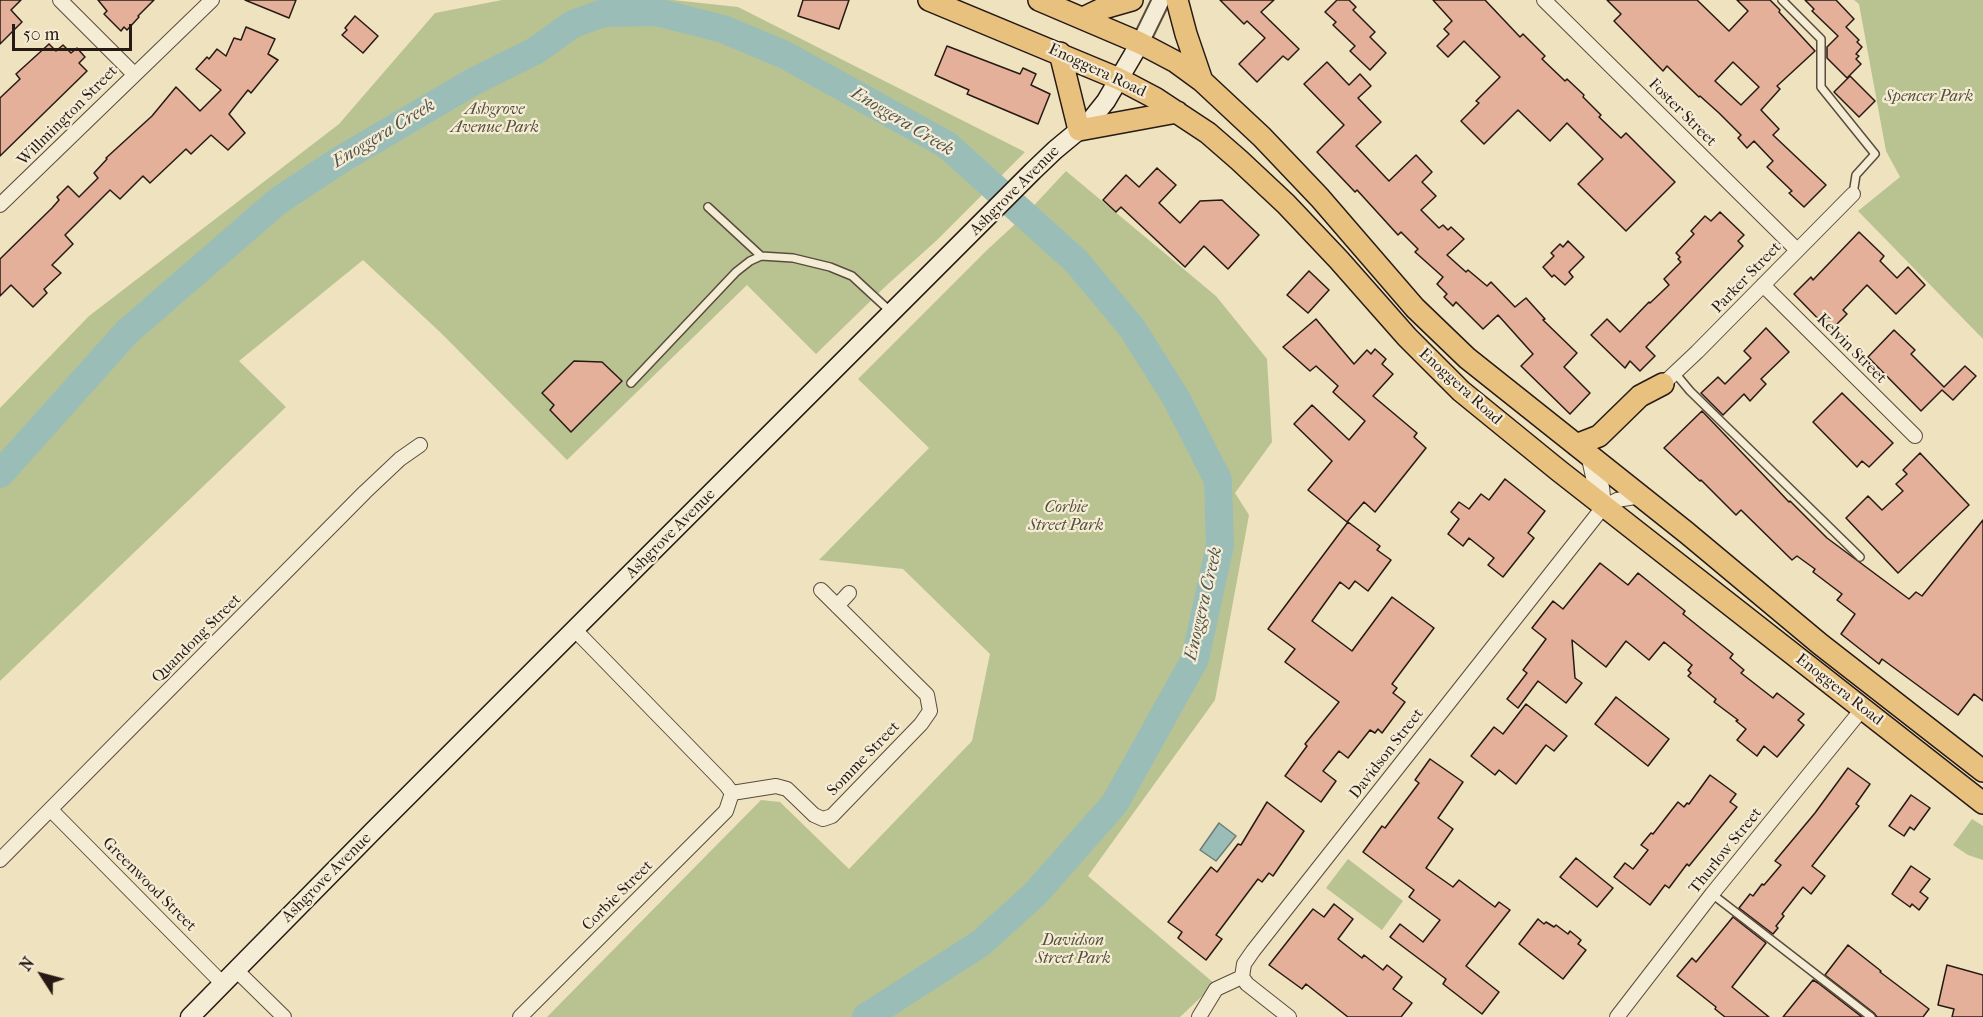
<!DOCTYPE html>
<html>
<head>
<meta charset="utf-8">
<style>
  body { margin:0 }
  #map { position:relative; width:1983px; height:1017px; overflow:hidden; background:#efe2be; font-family:"IM FELL French Canon",serif }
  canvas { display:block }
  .north { position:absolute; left:12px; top:945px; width:60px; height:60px; -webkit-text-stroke:4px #f5ecd5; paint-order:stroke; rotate:306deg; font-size:16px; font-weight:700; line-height:24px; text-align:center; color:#271a14 }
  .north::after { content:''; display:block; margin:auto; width:21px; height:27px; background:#271a14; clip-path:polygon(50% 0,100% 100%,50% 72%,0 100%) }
  .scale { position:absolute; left:12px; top:24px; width:120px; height:27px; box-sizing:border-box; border:3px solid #271a14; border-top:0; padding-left:8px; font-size:18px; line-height:21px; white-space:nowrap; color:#271a14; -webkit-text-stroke:4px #f5ecd5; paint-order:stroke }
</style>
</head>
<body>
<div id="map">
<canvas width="1983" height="1017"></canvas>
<div class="north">N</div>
<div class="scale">50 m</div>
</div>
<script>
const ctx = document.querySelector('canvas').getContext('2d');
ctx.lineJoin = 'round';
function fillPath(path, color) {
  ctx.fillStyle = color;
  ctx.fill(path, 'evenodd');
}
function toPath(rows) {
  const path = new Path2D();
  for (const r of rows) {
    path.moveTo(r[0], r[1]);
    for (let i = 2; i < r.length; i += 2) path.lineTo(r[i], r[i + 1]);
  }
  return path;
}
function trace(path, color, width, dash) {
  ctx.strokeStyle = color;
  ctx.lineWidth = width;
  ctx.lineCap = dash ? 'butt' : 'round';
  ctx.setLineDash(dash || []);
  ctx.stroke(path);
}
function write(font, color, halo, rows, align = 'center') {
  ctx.font = font + ' "IM FELL French Canon",serif';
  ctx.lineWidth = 4.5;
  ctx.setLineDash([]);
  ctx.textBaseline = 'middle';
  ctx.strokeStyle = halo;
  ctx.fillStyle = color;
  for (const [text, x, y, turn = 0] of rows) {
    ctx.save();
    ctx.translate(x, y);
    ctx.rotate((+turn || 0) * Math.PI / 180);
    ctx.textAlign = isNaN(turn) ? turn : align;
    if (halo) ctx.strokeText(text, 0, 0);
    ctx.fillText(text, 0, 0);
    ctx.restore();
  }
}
fillPath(toPath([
  [502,0,673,0,738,7,1025,152,936,241,888,284,816,354,747,285,567,460,441,333,363,260,239,361,286,407,0,681,0,408,89,316,339,124,435,13],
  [1854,0,1983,0,1983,339,1858,211,1900,177,1886,151,1859,4],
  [1066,171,1216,296,1267,359,1272,442,1235,493,1249,515,1215,700,1088,876,1215,984,1180,1017,547,1017,761,800,780,802,849,869,972,741,990,654,903,569,819,560,929,448,858,379,987,250,1025,215],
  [1972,819,1983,826,1983,860,1968,855,1953,845],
  [1348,859,1403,901,1382,930,1326,888]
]), '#b9c391');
const water = toPath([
  [1219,823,1236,836,1216,861,1200,850,1219,823]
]);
fillPath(water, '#9bbdb7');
trace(water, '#6d7c76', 1.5);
trace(toPath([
  [0,474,127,332,278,201,340,160,476,80,535,51,573,24,603,13,656,12,723,29,785,55,947,145,1076,261,1132,328,1176,398,1218,480,1220,545,1195,659,1115,803,1036,893,981,943,866,1017]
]), '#9bbdb7', 28);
const building = toPath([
  [0,0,21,0,11,10,22,22,0,44,0,0],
  [98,0,154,0,138,16,139,17,127,30,124,27,121,31,104,14,107,11,98,0],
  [245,0,296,0,289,18,245,0],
  [803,0,849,0,839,29,798,16,803,0],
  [1220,0,1274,0,1261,12,1299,49,1288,60,1283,56,1257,82,1239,64,1265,38,1247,21,1244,24,1220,0],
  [1337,0,1349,0,1356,7,1353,10,1375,32,1370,37,1386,53,1370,70,1350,51,1355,46,1333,25,1336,22,1325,12,1337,0],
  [1433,0,1485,0,1520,37,1523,34,1545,56,1542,59,1565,81,1567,79,1584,95,1583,97,1601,115,1599,117,1621,138,1626,133,1675,182,1626,231,1578,184,1603,159,1567,123,1550,141,1518,110,1484,144,1461,121,1479,103,1476,101,1500,77,1464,41,1448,57,1437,46,1449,34,1444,29,1452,21,1433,0],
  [1607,0,1697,0,1729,31,1748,11,1737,0,1770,0,1780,10,1779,12,1815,51,1777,86,1780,89,1761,110,1779,129,1773,135,1826,185,1804,207,1789,193,1792,191,1767,167,1773,161,1754,141,1747,148,1738,138,1741,135,1719,113,1700,96,1699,97,1667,66,1663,71,1614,21,1621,14,1607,0],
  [1733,62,1759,87,1741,105,1715,81,1733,62],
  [1805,0,1836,0,1854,19,1846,27,1859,40,1857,42,1862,47,1856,54,1859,56,1856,59,1861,64,1847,78,1827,58,1827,47,1838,36,1812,11,1814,9,1805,0],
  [355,16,378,36,363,53,342,35,347,30,345,28,355,16],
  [246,27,275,39,268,54,278,60,251,93,248,90,229,114,245,133,228,150,211,135,191,154,186,149,150,183,143,176,120,199,110,190,65,235,73,244,52,265,61,273,44,289,47,293,33,307,11,285,0,296,0,259,52,208,59,200,57,197,68,186,79,197,98,178,94,173,107,159,106,158,152,116,176,87,200,111,221,90,196,69,207,57,209,59,217,49,226,56,234,38,241,40,246,27],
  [49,44,56,51,63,45,71,53,77,48,85,57,79,63,87,71,0,156,0,98,20,79,16,74,49,44],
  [947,46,1020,74,1023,68,1036,74,1031,85,1050,94,1038,124,967,94,969,90,935,75,947,46],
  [1327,62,1349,85,1360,74,1371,86,1358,98,1381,122,1356,146,1389,181,1416,155,1432,172,1422,182,1436,196,1421,210,1439,228,1443,225,1448,230,1451,227,1464,239,1447,255,1466,272,1468,270,1487,286,1491,282,1515,307,1526,298,1545,319,1543,320,1577,353,1564,367,1590,393,1570,414,1521,366,1533,354,1498,315,1483,329,1456,302,1453,306,1444,297,1447,294,1437,284,1443,277,1415,252,1418,249,1401,232,1398,235,1357,190,1355,192,1317,152,1344,125,1304,84,1327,62],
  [1850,76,1875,101,1859,117,1834,92,1850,76],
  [1157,168,1176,185,1159,203,1180,223,1200,201,1222,200,1259,235,1228,269,1204,246,1185,267,1121,207,1116,212,1103,200,1126,175,1139,187,1157,168],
  [1720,212,1744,235,1738,241,1743,246,1646,347,1655,356,1640,371,1630,361,1625,368,1591,335,1607,319,1620,332,1649,302,1650,303,1669,285,1664,279,1681,262,1678,259,1680,257,1676,253,1694,234,1691,231,1705,216,1711,221,1720,212],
  [1859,232,1884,256,1880,261,1897,278,1908,267,1925,285,1896,314,1867,285,1843,310,1847,314,1830,331,1794,294,1811,277,1813,280,1859,232],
  [1568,241,1584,257,1569,272,1573,277,1565,285,1554,275,1552,277,1543,267,1554,256,1551,253,1560,244,1563,247,1568,241],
  [1309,271,1329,290,1308,313,1287,295,1309,271],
  [1316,319,1354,364,1367,350,1371,354,1375,349,1386,359,1382,364,1393,374,1373,396,1417,433,1414,437,1426,448,1375,512,1364,502,1347,522,1308,490,1332,461,1294,424,1312,405,1349,440,1365,421,1333,392,1338,386,1316,366,1310,371,1283,347,1316,319],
  [1766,328,1789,352,1761,379,1766,384,1750,401,1744,394,1723,415,1701,393,1718,377,1725,384,1751,358,1744,351,1766,328],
  [1894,330,1915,350,1911,354,1944,387,1965,366,1976,376,1953,400,1942,390,1921,411,1868,357,1894,330],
  [574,361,602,362,622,381,571,432,550,410,554,405,542,393,574,361],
  [1842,393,1893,443,1869,467,1862,461,1857,467,1813,422,1842,393],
  [1702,411,1773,485,1789,502,1790,501,1827,538,1909,599,1916,592,1922,596,1983,520,1983,701,1974,694,1958,715,1882,659,1879,664,1841,634,1855,614,1837,600,1842,594,1813,572,1815,569,1797,556,1792,560,1741,510,1736,515,1701,480,1700,481,1664,448,1702,411],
  [1920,453,1969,505,1898,573,1846,518,1868,496,1882,510,1903,491,1896,484,1907,474,1903,470,1920,453],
  [1505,479,1545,511,1528,533,1534,538,1503,577,1488,565,1494,558,1469,538,1463,546,1448,534,1459,519,1451,512,1459,502,1469,509,1481,494,1489,500,1505,479],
  [1348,522,1380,546,1377,550,1391,560,1368,591,1355,581,1349,589,1340,582,1312,621,1352,651,1392,597,1434,628,1392,684,1397,688,1393,693,1405,702,1382,733,1378,729,1375,733,1370,730,1348,758,1339,751,1323,771,1336,781,1321,802,1285,776,1307,746,1305,744,1339,702,1285,662,1295,649,1268,629,1348,522],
  [1600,563,1628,585,1638,573,1685,611,1683,614,1733,654,1730,658,1744,670,1741,673,1773,698,1777,693,1804,714,1798,720,1804,725,1777,757,1764,746,1757,756,1737,740,1746,729,1736,721,1738,720,1714,702,1716,699,1688,676,1691,673,1688,670,1692,665,1664,642,1649,660,1626,641,1606,667,1572,640,1575,678,1582,683,1566,703,1538,681,1518,708,1507,699,1527,673,1523,670,1546,639,1532,628,1553,601,1563,609,1600,563],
  [1616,697,1669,739,1648,766,1595,724,1616,697],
  [1526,704,1567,736,1554,751,1546,745,1516,784,1499,770,1495,775,1471,756,1494,727,1503,734,1526,704],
  [1430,759,1463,782,1438,818,1453,829,1426,868,1453,887,1459,880,1495,907,1499,902,1510,910,1466,966,1499,992,1482,1014,1443,984,1446,979,1390,937,1400,924,1423,942,1440,920,1409,897,1414,890,1363,852,1382,826,1385,828,1419,783,1415,780,1430,759],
  [1848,768,1870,784,1856,804,1859,806,1812,866,1825,876,1811,894,1803,887,1782,914,1784,916,1776,926,1778,928,1773,934,1739,908,1750,894,1753,896,1762,884,1764,885,1781,865,1775,861,1815,813,1848,768],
  [1710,775,1736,794,1730,802,1737,807,1689,866,1687,864,1669,888,1665,885,1650,905,1614,877,1625,863,1633,869,1648,850,1641,845,1651,833,1653,834,1678,802,1684,807,1687,803,1689,804,1710,775],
  [1911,795,1930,808,1914,830,1910,827,1904,836,1889,826,1911,795],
  [1267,802,1304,831,1273,876,1269,873,1262,882,1258,879,1216,935,1222,939,1206,960,1178,938,1182,932,1168,922,1211,867,1217,872,1238,844,1241,845,1267,802],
  [1576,858,1613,888,1597,907,1560,877,1576,858],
  [1911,866,1930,879,1920,892,1928,898,1919,910,1912,904,1910,907,1892,894,1911,866],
  [1334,904,1353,919,1338,939,1362,958,1364,955,1383,970,1387,965,1402,977,1393,989,1412,1003,1401,1017,1348,1017,1306,984,1302,989,1269,965,1313,909,1324,917,1334,904],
  [1733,917,1766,943,1732,987,1769,1017,1725,1017,1715,1009,1716,1007,1677,976,1692,958,1696,962,1733,917],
  [1538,919,1544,924,1546,922,1554,927,1556,925,1568,934,1570,931,1581,940,1578,944,1586,950,1563,979,1519,944,1538,919],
  [1848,945,1881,971,1880,972,1929,1009,1923,1017,1877,1017,1874,1013,1825,975,1848,945],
  [1947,965,1983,975,1983,1017,1952,1017,1954,1009,1938,1005,1947,965],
  [1813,980,1818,983,1862,1017,1783,1017,1813,980]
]);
fillPath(building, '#e4b09a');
trace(building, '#271a14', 1.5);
const service = toPath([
  [1782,0,1821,39,1821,87,1875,154,1856,175,1853,194],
  [708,207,761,256,793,258,830,267,852,276,891,312],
  [1675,373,1690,391,1860,557],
  [631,383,736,272,750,261,761,256],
  [1712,894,1871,1017]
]);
const minor = toPath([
  [60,0,134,74],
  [1544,0,1797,250],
  [0,205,212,0],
  [1763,285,1915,436],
  [1663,384,1697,352,1853,194],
  [1588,454,1593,477,1602,487,1604,506],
  [837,606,849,593],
  [575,630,726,785,732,793],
  [732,793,776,786,787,789,814,815,823,819,832,816,921,724,930,711,927,695,821,590],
  [51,810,223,984],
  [0,860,365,492,400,459,420,445],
  [236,970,284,1017],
  [1242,977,1244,964,1253,951,1604,506,1617,500,1641,496],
  [1242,977,1247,984,1289,1017],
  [520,1017,726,811,732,793],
  [1199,1017,1216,989,1242,977],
  [1617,1017,1712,894,1863,708]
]);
const tertiary = toPath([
  [1140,43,1161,0]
]);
const secondary = toPath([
  [190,1017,373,831,1033,171,1055,150,1090,121,1106,101,1140,43]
]);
const primary = toPath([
  [929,0,1119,79,1155,98,1208,133,1239,160,1286,204,1339,260,1407,337,1461,391,1558,470,1983,803],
  [1039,0,1140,43,1176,62,1202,81,1262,137,1320,198,1415,308,1467,358,1687,533,1820,644,1983,771],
  [1177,0,1186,34,1202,81],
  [1083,18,1104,8,1132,0],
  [1060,53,1079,130,1177,112],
  [1576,445,1599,436,1640,396,1663,384]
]);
trace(service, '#594c3e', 10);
trace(minor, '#594c3e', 16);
trace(tertiary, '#594c3e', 20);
trace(secondary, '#271a14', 21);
trace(primary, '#271a14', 24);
trace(service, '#f5ecd5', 7);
trace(minor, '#f5ecd5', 14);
trace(tertiary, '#f5ecd5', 16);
trace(secondary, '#f5ecd5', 18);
trace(primary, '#e8c17f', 21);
write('16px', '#271a14', '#f5ecd5', [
  ["Enoggera Road",1097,71,25],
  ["Foster Street",1682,113,45],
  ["Willmington Street",68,116,-45],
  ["Ashgrove Avenue",1015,191,-45],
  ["Parker Street",1747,278,-46],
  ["Kelvin Street",1851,349,45],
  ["Enoggera Road",1460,387,42],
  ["Ashgrove Avenue",671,534,-45],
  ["Quandong Street",197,639,-45],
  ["Enoggera Road",1839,690,38],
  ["Davidson Street",1387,754,-52],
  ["Somme Street",864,759,-46],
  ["Thurlow Street",1726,851,-51],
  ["Ashgrove Avenue",327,878,-45],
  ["Greenwood Street",149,885,45],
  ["Corbie Street",618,896,-45]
]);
write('italic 16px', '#534d3a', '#f5ecd5', [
  ["Spencer Park",1929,97],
  ["Ashgrove",495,110],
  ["Avenue Park",495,128],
  ["Corbie",1066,508],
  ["Street Park",1066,526],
  ["Davidson",1073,941],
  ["Street Park",1073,959]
]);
write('italic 18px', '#50534d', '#f5ecd5', [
  ["Enoggera Creek",902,122,31],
  ["Enoggera Creek",384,134,-31],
  ["Enoggera Creek",1204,604,-77]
]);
</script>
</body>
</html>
